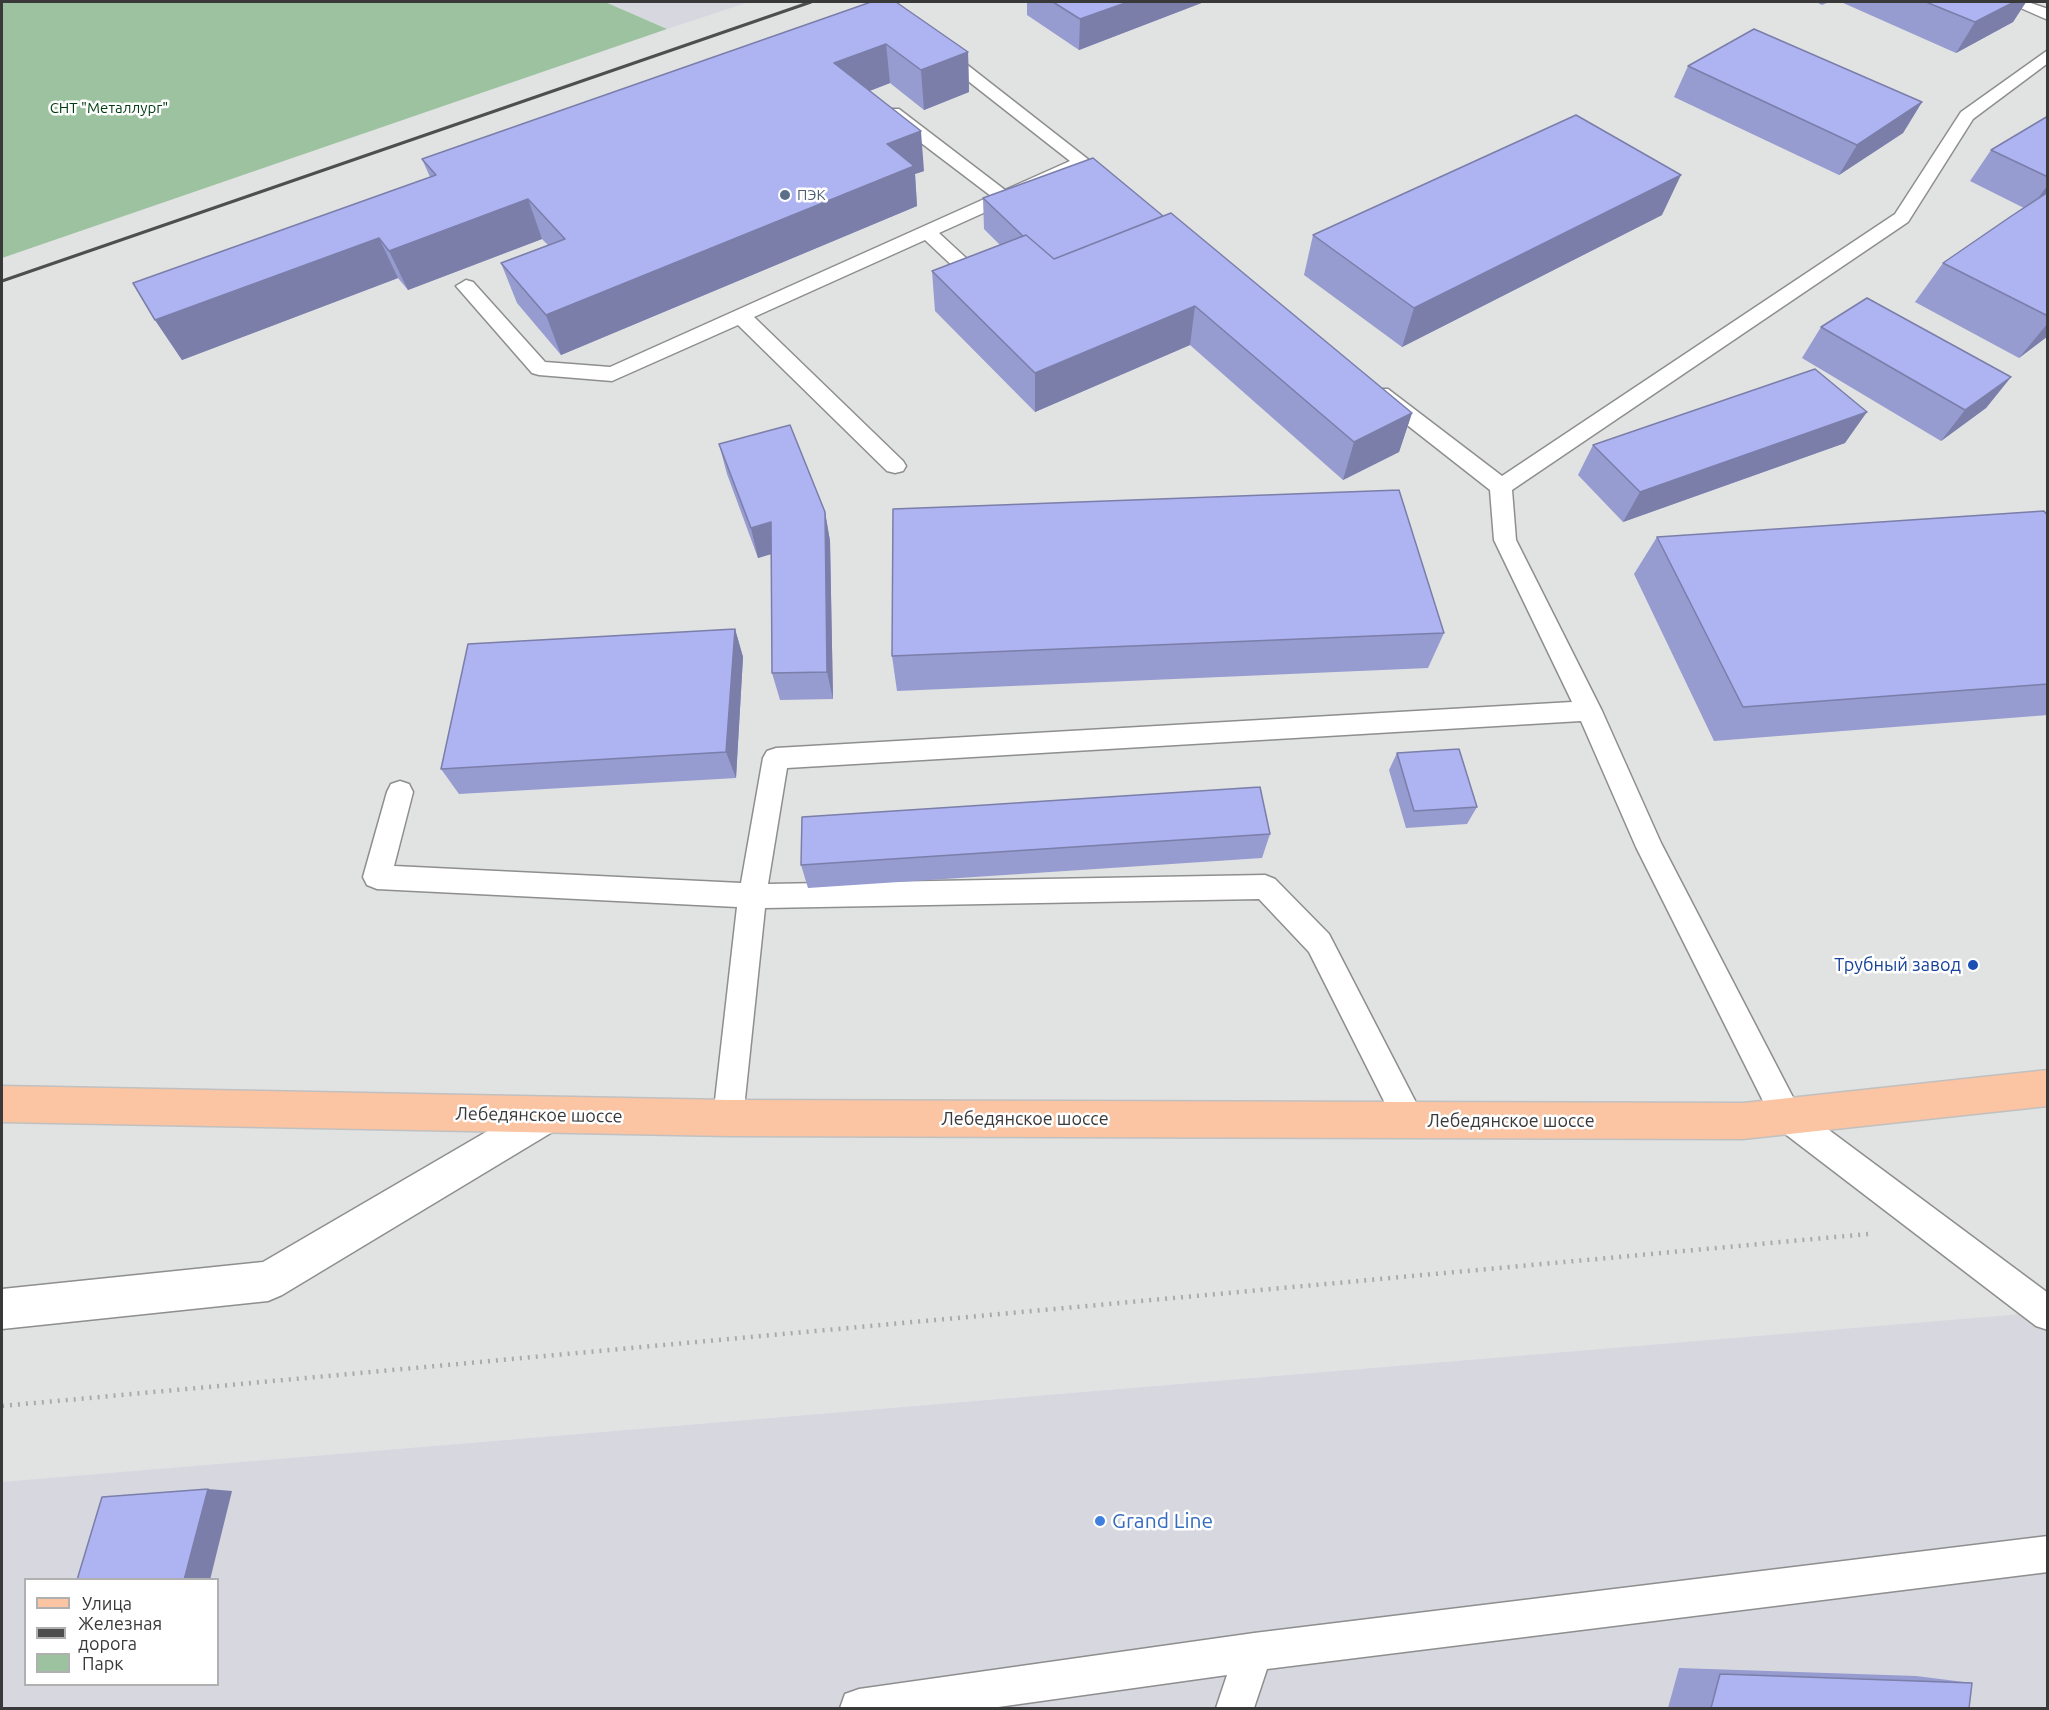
<!DOCTYPE html>
<html>
<head>
<meta charset="utf-8">
<style>
  body { margin:0 }
  #map { position:relative; width:2049px; height:1710px; overflow:hidden; background:#e1e2e2; font-family:Ubuntu,sans-serif }
  canvas { display:block }
  .frame { position:absolute; inset:0; border:3px solid #39393a; pointer-events:none }
  .legend { position:absolute; left:24px; top:1578px; width:195px; height:108px; box-sizing:border-box; background:#fff; border:2px solid #b0b0b0; margin:0; padding:8px 10px; list-style:none; font-size:18px; color:#39393a }
  .legend li { display:flex; align-items:center; gap:12px; height:30px }
  .legend b { width:30px; border:2px solid #b0b0b0 }
</style>
</head>
<body>
<div id="map">
<canvas width="2049" height="1710"></canvas>
<div class="frame"></div>
<ul class="legend">
<li><b style="height:8px;background:#fbc4a2"></b>Улица</li>
<li><b style="height:8px;background:#4e4e4f"></b>Железная дорога</li>
<li><b style="height:16px;background:#9cc29f"></b>Парк</li>
</ul>
</div>
<script>
const ctx = document.querySelector('canvas').getContext('2d');
ctx.lineJoin = 'round';
function fillPath(path, color) {
  ctx.fillStyle = color;
  ctx.fill(path, 'evenodd');
}
function toPath(rows) {
  const path = new Path2D();
  for (const r of rows) {
    path.moveTo(r[0], r[1]);
    for (let i = 2; i < r.length; i += 2) path.lineTo(r[i], r[i + 1]);
  }
  return path;
}
function trace(path, color, width, dash) {
  ctx.strokeStyle = color;
  ctx.lineWidth = width;
  ctx.lineCap = dash ? 'butt' : 'round';
  ctx.setLineDash(dash || []);
  ctx.stroke(path);
}
function write(font, color, halo, rows, align = 'center') {
  ctx.font = font + ' Ubuntu,sans-serif';
  ctx.lineWidth = 5;
  ctx.setLineDash([]);
  ctx.textBaseline = 'middle';
  ctx.strokeStyle = halo;
  ctx.fillStyle = color;
  for (const [text, x, y, turn = 0] of rows) {
    ctx.save();
    ctx.translate(x, y);
    ctx.rotate((+turn || 0) * Math.PI / 180);
    ctx.textAlign = isNaN(turn) ? turn : align;
    if (halo) ctx.strokeText(text, 0, 0);
    ctx.fillText(text, 0, 0);
    ctx.restore();
  }
}
fillPath(toPath([
  [605,2,749,2,667,29],
  [2047,1312,2047,1708,2,1708,2,1482],
  [26,1580,218,1580,218,1684,26,1684]
]), '#d6d7df');
fillPath(toPath([
  [2,2,605,2,667,29,2,258]
]), '#9cc29f');
const lane = toPath([
  [2007,2,2028,2,2048,9,2048,20,2007,2],
  [941,47,947,49,1121,185,1112,190,1106,189,1081,169,939,233,991,281,994,285,991,289,977,289,925,240,754,317,903,461,906,466,903,471,895,473,887,471,738,325,612,381,539,375,532,373,456,286,466,280,473,282,545,362,610,367,991,196,887,117,885,113,887,109,899,109,1005,190,1070,161,935,55,933,52,935,49,941,47],
  [2048,50,2048,63,1973,119,1908,222,1512,490,1516,540,1602,711,1661,843,1798,1107,2048,1293,2048,1330,2036,1326,1776,1127,1636,847,1581,721,787,768,768,884,1265,875,1275,879,1329,934,1425,1120,1421,1131,1410,1135,1399,1131,1309,952,1259,899,765,908,743,1118,739,1128,728,1133,717,1128,713,1118,737,907,377,889,367,885,363,877,387,792,391,784,400,781,409,784,413,792,394,866,741,883,763,758,767,751,776,748,1572,702,1494,540,1490,490,1374,399,1371,394,1374,389,1388,389,1502,476,1895,214,1961,112,2048,50],
  [2048,1536,2048,1572,1267,1669,1254,1708,1216,1708,1227,1675,991,1708,840,1708,845,1694,859,1689,1254,1633,2048,1536]
]);
const street = toPath([
  [546,1097,559,1102,565,1115,559,1128,282,1295,268,1301,2,1329,2,1289,263,1262,546,1097]
]);
const primary = toPath([
  [2048,1070,2048,1106,1743,1139,728,1136,2,1122,2,1086,728,1100,1743,1103,2048,1070]
]);
trace(lane, '#8e8e8f', 3);
trace(street, '#8e8e8f', 3);
trace(primary, '#c0c0c0', 3);
trace(toPath([
  [2,1406,1868,1234]
]), '#a9aaaa', 4.5, [2, 6]);
fillPath(lane, '#fff');
fillPath(street, '#fff');
fillPath(primary, '#fbc4a2');
trace(toPath([
  [2,281,811,2]
]), '#4e4e4f', 3);
fillPath(toPath([
  [871,2,968,52,969,92,924,110,890,83,869,91,924,171,915,174,917,206,561,355,517,303,501,263,548,245,542,239,408,290,398,278,182,360,155,320,430,177,422,159],
  [1027,2,1204,2,1079,50,1027,15],
  [1816,2,1829,2,1822,5],
  [1841,2,2026,2,2013,22,1956,53],
  [1688,66,1922,102,1903,133,1839,175,1674,97],
  [2048,116,2048,336,2019,358,1915,302,1943,263,2024,208,1970,181,1991,150],
  [983,198,1412,413,1399,452,1343,480,1190,345,1035,412,935,311,932,271,1000,245,984,229],
  [1662,215,1402,347,1304,275,1313,235],
  [1821,327,2011,377,1986,408,1941,441,1802,358],
  [1845,443,1623,522,1578,475,1593,445],
  [719,444,825,512,830,541,833,699,780,700,772,673,771,554,758,558,727,474],
  [2048,516,2048,715,1714,741,1634,574,1657,537],
  [735,629,743,657,736,778,459,794,441,769],
  [1444,633,1428,668,897,691,892,656],
  [1397,753,1477,807,1467,824,1406,828,1389,770],
  [1270,834,1262,858,808,888,801,865],
  [1679,1668,1916,1676,1972,1683,1969,1708,1668,1708]
]), '#969bd0');
fillPath(toPath([
  [1128,2,1204,2,1079,50,1080,19],
  [2014,2,2026,2,2013,22,1956,53,1975,22],
  [886,44,890,83,839,103,834,63],
  [968,52,969,92,924,110,921,70],
  [1922,102,1903,133,1839,175,1857,145],
  [921,131,924,171,915,174,917,206,561,355,546,315,887,144],
  [1681,175,1662,215,1402,347,1414,308],
  [2048,185,2048,198,2029,210],
  [528,199,542,239,408,290,389,251],
  [379,238,398,278,182,360,155,320],
  [1195,306,1190,345,1035,412,1035,373],
  [2048,323,2048,336,2019,358],
  [2011,377,1986,408,1941,441,1965,410],
  [1867,412,1845,443,1623,522,1640,492],
  [1412,413,1399,452,1343,480,1354,442],
  [825,512,830,541,833,699,827,672],
  [771,522,778,552,758,558,751,528],
  [735,629,743,657,736,778,726,752],
  [208,1489,232,1491,210,1580,184,1580]
]), '#7a7ea9');
const building = toPath([
  [871,2,896,2,968,52,921,70,886,44,834,63,921,131,887,144,914,166,546,315,501,263,565,239,528,199,389,251,379,238,155,320,133,283,436,175,422,159,871,2],
  [1053,2,1128,2,1080,19,1053,2],
  [1926,2,2014,2,1975,22,1926,2],
  [1754,29,1922,102,1857,145,1688,66,1754,29],
  [1576,115,1681,175,1414,308,1313,235,1576,115],
  [2048,116,2048,177,1991,150,2048,116],
  [1093,158,1163,216,1054,259,1026,235,1023,236,983,198,1093,158],
  [2048,192,2048,316,1943,263,2010,217,2048,192],
  [1171,213,1412,413,1354,442,1195,306,1035,373,932,271,1026,235,1054,259,1171,213],
  [1867,298,2011,377,1965,410,1821,327,1867,298],
  [1815,369,1867,412,1640,492,1593,445,1815,369],
  [790,425,825,512,827,672,772,673,771,522,751,528,719,444,790,425],
  [1399,490,1444,633,892,656,893,509,1399,490],
  [2044,511,2048,516,2048,684,1743,707,1657,537,2044,511],
  [735,629,726,752,441,769,468,644,735,629],
  [1459,749,1477,807,1414,811,1397,753,1459,749],
  [1260,787,1270,834,801,865,802,817,1260,787],
  [208,1489,184,1580,77,1580,102,1497,208,1489],
  [1720,1674,1972,1683,1969,1708,1711,1708,1720,1674]
]);
fillPath(building, '#aeb4f2');
trace(building, '#7a7ea9', 1.5);
for (const [x, y, r, color] of [
  [785,195,6,"#5c6f8a"],
  [1973,965,6,"#1a4fb4"],
  [1100,1521,6,"#3f7fe0"]
]) {
  const dot = new Path2D();
  dot.arc(x, y, r, 0, 2 * Math.PI);
  ctx.fillStyle = color;
  ctx.fill(dot);
  trace(dot, '#fff', 2);
}
write('15px', '#003c10', '#fff', [
  ["СНТ \"Металлург\"",109,108]
]);
write('15px', '#4e5e75', '#fff', [
  ["ПЭК",797,195]
], 'left');
write('18px', '#164399', '#fff', [
  ["Трубный завод",1961,965]
], 'right');
write('18px', '#39393a', '#fff', [
  ["Лебедянское шоссе",539,1115,1],
  ["Лебедянское шоссе",1025,1119],
  ["Лебедянское шоссе",1511,1121]
]);
write('21px', '#366cbe', '#fff', [
  ["Grand Line",1112,1521]
], 'left');
</script>
</body>
</html>
